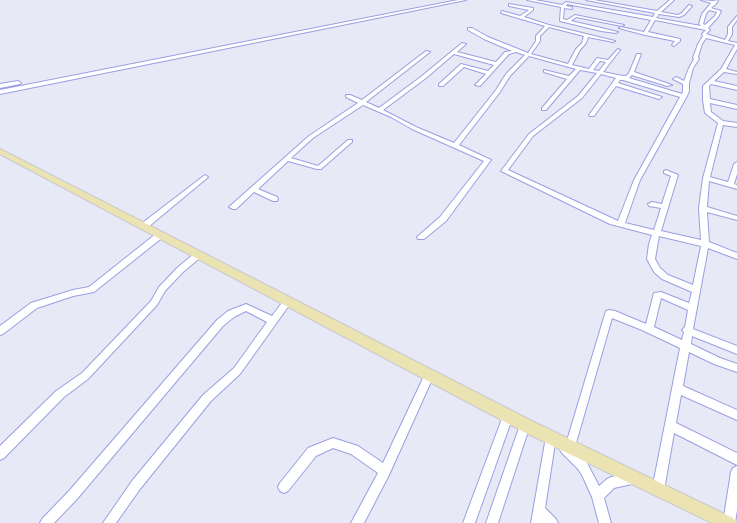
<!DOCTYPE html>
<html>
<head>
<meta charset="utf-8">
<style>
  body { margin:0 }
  canvas { display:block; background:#e7e9f7 }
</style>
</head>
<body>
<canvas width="737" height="523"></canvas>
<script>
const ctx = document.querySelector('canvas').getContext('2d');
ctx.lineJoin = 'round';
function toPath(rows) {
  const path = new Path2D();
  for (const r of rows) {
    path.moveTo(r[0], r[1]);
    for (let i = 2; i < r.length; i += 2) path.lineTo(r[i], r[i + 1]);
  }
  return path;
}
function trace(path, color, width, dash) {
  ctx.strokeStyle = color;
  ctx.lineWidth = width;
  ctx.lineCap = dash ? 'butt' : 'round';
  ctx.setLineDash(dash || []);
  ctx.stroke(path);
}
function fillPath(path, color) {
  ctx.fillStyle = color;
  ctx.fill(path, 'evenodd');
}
const minor = toPath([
  [458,0,466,0,0,94,0,90,458,0],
  [527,0,535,0,562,5,566,2,653,17,655,13,586,0,594,0,657,11,670,0,674,0,661,12,678,15,682,13,689,5,692,6,684,15,679,17,659,14,656,18,701,26,699,24,702,14,711,3,701,0,713,1,718,0,716,4,711,8,721,11,718,17,708,28,710,30,706,34,725,40,728,34,728,27,737,16,737,20,732,27,732,34,728,41,737,43,737,49,726,69,737,72,737,74,724,72,714,81,737,86,737,90,711,84,709,86,710,99,737,105,737,109,710,103,711,112,723,121,737,123,737,127,723,125,710,177,728,182,734,164,737,162,737,174,734,184,737,185,737,189,709,181,707,207,737,216,737,220,707,212,709,242,737,253,737,259,708,248,693,329,737,346,737,354,692,336,691,344,720,358,737,364,737,372,714,364,689,352,683,386,737,410,737,420,681,395,676,423,737,453,737,465,674,433,664,490,662,494,658,496,654,494,652,490,680,348,642,330,612,318,574,450,586,461,599,486,607,479,611,477,633,473,637,475,639,479,637,483,614,488,604,498,611,523,599,523,592,497,582,475,578,469,562,453,560,449,562,445,566,444,605,314,606,311,609,310,615,311,646,324,654,293,661,292,689,303,692,292,662,279,654,272,647,259,649,244,652,235,610,224,501,171,529,134,578,96,597,73,580,70,546,110,542,110,542,108,567,79,544,72,544,70,569,76,576,69,529,56,510,76,500,92,459,145,491,160,446,221,424,239,418,239,417,237,440,217,484,161,412,129,391,117,363,105,313,138,291,158,318,166,348,140,352,140,352,142,321,169,317,169,288,161,258,189,277,197,278,199,277,201,273,201,254,192,236,209,233,209,229,207,309,136,358,103,346,97,346,95,350,95,362,100,426,51,430,52,366,102,379,108,422,76,462,43,466,44,457,52,496,62,505,52,512,51,484,39,468,30,468,28,472,28,488,37,528,53,536,41,536,36,545,26,501,13,502,11,520,16,529,10,509,6,509,4,533,8,533,10,524,17,549,25,615,41,613,42,588,37,586,43,580,50,572,65,589,69,597,58,608,60,618,49,620,50,603,72,623,76,626,76,629,73,637,54,641,54,634,72,672,85,667,86,632,75,629,78,682,94,683,91,683,84,673,79,676,77,684,81,689,68,694,59,693,58,698,44,703,36,702,34,706,30,655,20,648,32,680,39,680,41,674,46,672,45,675,41,645,35,619,28,621,27,644,32,651,20,567,4,566,6,572,7,572,9,564,8,563,19,567,20,575,15,624,25,622,26,576,17,571,21,618,32,616,33,601,31,560,21,561,7,527,0],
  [709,10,717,12,715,16,705,25,703,24,706,14,709,10],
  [549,27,584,36,582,43,576,49,568,64,531,54,540,41,540,36,549,27],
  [706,38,735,45,721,69,703,86,703,100,705,113,718,123,703,178,699,208,701,240,661,231,678,175,666,170,664,171,664,173,671,176,662,204,652,202,648,204,649,206,661,208,654,230,625,223,640,180,687,96,689,91,689,83,693,68,699,59,698,57,702,44,706,38],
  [516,52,525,55,506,74,496,90,454,143,416,127,383,110,426,78,454,54,494,65,488,71,461,64,439,84,439,86,443,86,464,67,486,74,475,85,480,86,509,54,516,52],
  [600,61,606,62,599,71,593,70,600,61],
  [601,74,616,78,589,115,590,116,594,116,616,86,659,99,662,97,618,83,620,80,623,80,680,97,634,180,618,221,508,170,533,136,582,98,601,74],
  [659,236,701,246,693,285,668,275,660,268,655,259,659,236],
  [661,298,688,310,685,327,682,330,684,332,682,340,654,327,661,298],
  [18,81,21,83,20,84,0,88,0,84,18,81],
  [205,175,208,177,207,178,147,228,141,228,140,226,141,224,205,175],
  [160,232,163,233,164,235,163,237,94,292,73,296,37,308,3,334,0,335,0,326,31,303,73,290,89,287,157,233,160,232],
  [198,252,201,253,202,255,201,257,183,272,165,291,157,305,88,379,64,397,4,458,0,460,0,446,56,391,82,373,151,301,159,287,177,268,195,253,198,252],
  [287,299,290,300,291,302,290,304,240,374,211,401,140,489,116,523,103,523,132,481,203,395,234,368,267,322,246,311,234,317,223,326,77,499,54,523,40,523,42,519,69,491,217,320,228,311,246,304,272,316,284,300,287,299],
  [429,371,432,372,434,375,389,475,364,523,351,523,378,473,351,454,333,448,316,456,288,491,284,493,280,491,278,487,280,483,308,448,333,438,358,446,383,463,426,372,429,371],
  [508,411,512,412,513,416,475,523,463,523,503,416,504,412,508,411],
  [525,420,529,421,530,425,498,523,486,523,520,425,521,421,525,420],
  [551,432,555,433,556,437,545,508,556,519,558,523,531,523,546,437,547,433,551,432],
  [737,466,737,510,735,523,723,523,731,472,733,468,737,466]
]);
const major = toPath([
  [0,149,534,422,733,518,736,523,712,523,524,432,0,154,0,149]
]);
trace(minor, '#9a9fe2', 2);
trace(major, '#c9c9ce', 2);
fillPath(minor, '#fff');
fillPath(major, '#ebe3b2');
</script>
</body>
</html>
